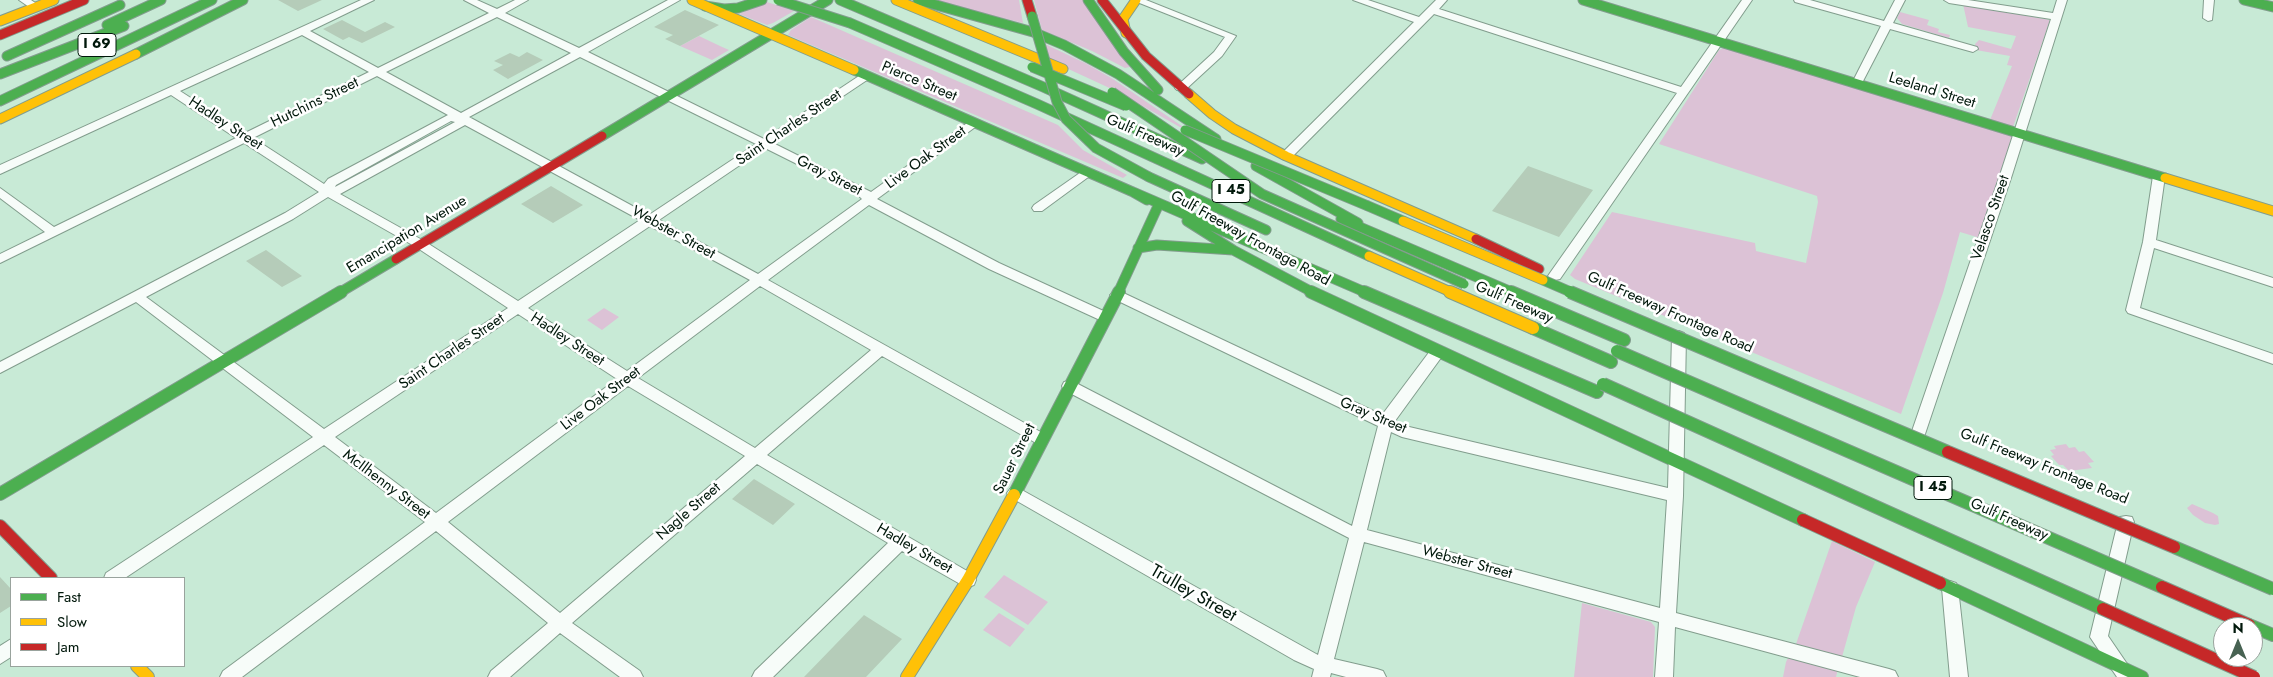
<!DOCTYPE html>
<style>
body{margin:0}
#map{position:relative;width:2273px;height:677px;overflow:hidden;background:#c8ead6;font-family:Jost,sans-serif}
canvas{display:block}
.legend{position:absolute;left:10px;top:577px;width:175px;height:90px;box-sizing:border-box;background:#fff;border:1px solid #99a39d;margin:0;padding:6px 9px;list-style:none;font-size:15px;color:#01180b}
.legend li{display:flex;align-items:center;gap:10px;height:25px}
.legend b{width:25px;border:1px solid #99a39d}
.north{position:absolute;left:2213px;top:617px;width:50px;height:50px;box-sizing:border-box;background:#fff;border:1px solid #99a39d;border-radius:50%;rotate:0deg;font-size:14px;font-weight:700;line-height:20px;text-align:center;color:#01180b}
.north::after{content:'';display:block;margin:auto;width:18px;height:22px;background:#476252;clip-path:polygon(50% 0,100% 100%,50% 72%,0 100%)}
</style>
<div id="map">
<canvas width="2273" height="677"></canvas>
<ul class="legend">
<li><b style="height:6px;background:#4caf50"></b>Fast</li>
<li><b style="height:6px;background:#ffc107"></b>Slow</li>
<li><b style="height:6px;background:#c62828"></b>Jam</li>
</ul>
<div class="north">N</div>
</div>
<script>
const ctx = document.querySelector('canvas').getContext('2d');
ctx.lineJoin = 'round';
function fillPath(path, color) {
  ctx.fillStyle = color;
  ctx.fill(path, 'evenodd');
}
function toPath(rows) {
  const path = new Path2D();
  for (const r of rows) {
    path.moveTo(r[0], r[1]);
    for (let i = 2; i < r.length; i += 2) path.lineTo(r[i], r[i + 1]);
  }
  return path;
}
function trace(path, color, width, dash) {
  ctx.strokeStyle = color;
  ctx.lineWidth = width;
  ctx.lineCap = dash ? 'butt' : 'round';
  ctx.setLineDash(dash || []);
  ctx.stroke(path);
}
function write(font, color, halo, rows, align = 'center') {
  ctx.font = font + ' Jost,sans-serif';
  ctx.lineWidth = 5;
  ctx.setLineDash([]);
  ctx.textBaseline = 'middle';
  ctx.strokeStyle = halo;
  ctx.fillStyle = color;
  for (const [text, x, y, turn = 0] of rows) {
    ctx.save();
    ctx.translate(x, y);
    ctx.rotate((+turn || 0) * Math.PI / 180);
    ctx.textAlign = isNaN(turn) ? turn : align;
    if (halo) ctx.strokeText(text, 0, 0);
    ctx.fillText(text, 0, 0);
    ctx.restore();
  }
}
const green = toPath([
 [931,0,1019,0,1023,23,949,5],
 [1034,0,1083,0,1130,67,1125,68,1092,51,1042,30],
 [767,2,794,11,773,23,767,25,739,14],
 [1963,4,2050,20,2013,127,1990,120,2012,66,2007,65,2010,56,1976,50,1975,44,1979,40,2011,49,2016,36,1968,27],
 [1900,12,1929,20,1927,25,1939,29,1938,32,1950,35,1949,38,1902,24,1897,18],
 [811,17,1058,125,1083,150,1127,175,1123,178,788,35,791,30],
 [699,36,720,46,729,50,712,60,680,46],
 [1045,44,1087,64,1113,79,1201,139,1116,91,1051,61],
 [1724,48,2011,136,2012,140,1980,238,1960,232,1943,293,1901,414,1575,279,1570,275,1612,212,1755,243,1756,251,1806,263,1818,202,1817,196,1659,144,1719,50],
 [604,308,619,317,602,330,587,320],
 [2066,444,2069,448,2075,447,2079,452,2084,451,2094,462,2088,463,2092,468,2069,471,2063,465,2059,465,2051,456,2054,455,2050,450,2056,449,2054,446],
 [2192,504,2213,513,2218,516,2219,524,2215,525,2205,523,2193,515,2187,508],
 [1832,541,1875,562,1856,607,1842,657,1796,644],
 [1004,575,1048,602,1028,625,984,597],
 [1582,603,1651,622,1655,627,1653,677,1574,677],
 [999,613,1025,629,1010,647,983,630],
 [1790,654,1838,669,1836,677,1783,677,1786,662]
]);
const building = toPath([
 [278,0,322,0,298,11],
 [685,10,719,25,680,46,665,39,673,35,654,27],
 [342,20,365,32,385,22,395,27,362,43,349,37,343,40,323,29],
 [527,52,543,60,508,79,493,70,503,65,494,61,510,53,519,57],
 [1528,166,1593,190,1559,237,1492,211],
 [551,186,583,205,553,223,521,204],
 [266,250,292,269,302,276,282,287,246,261],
 [754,479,795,504,773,525,732,499],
 [0,577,11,589,11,606,0,613],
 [864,615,902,639,866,677,804,677]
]);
const street = toPath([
 [19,0,31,0,41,7,36,10,32,9,19,0],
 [361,0,374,0,310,31,378,68,489,13,464,0,477,0,497,9,515,0,528,0,505,13,579,48,668,0,680,0,588,52,764,139,862,74,870,74,871,76,870,78,773,143,871,192,970,121,978,121,980,123,978,125,877,199,999,263,1110,314,1112,317,1110,320,1100,320,989,269,869,205,768,280,1046,435,1048,439,1046,443,1041,445,1036,443,882,356,767,455,974,575,976,580,974,585,968,587,962,585,902,551,773,677,752,677,755,671,888,543,757,464,572,623,640,671,643,677,620,677,560,633,510,677,488,677,491,671,548,623,436,531,242,677,220,677,223,671,425,522,324,445,125,578,104,578,106,573,313,437,136,302,0,373,0,362,285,213,319,192,244,143,0,263,0,254,45,232,0,198,0,188,54,227,236,138,171,95,0,174,0,165,361,0],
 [497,17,571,53,461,113,386,72,497,17],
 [302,35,369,72,245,133,180,91,302,35],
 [580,57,756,144,649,215,469,117,580,57],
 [377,76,448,115,328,179,324,184,253,138,377,76],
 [451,121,455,122,335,187,336,185,451,121],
 [465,125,640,220,518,301,424,241,340,194,465,125],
 [765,148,857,194,862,199,758,274,659,220,765,148],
 [328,197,416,247,508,308,324,429,146,297,293,219,328,197],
 [650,226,750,280,627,371,528,308,650,226],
 [760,286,871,350,755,448,638,378,760,286],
 [518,314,617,379,436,513,335,437,518,314],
 [628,386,745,456,560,613,448,522,628,386],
 [1132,0,1146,0,1236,36,1222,56,1185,90,1177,90,1175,88,1177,86,1214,52,1225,37,1132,0],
 [1353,0,1368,0,1419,17,1436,0,1447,0,1439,9,1681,87,1742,0,1752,0,1560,279,1555,280,1550,279,1548,276,1550,273,1677,93,1434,14,1290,159,1282,159,1280,156,1282,153,1414,22,1353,0],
 [1794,0,1810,0,1884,21,1895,0,1905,0,1893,23,1977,47,1978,49,1973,52,1890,29,1862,83,1857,86,1853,85,1852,83,1881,26,1795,2,1794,0],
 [1944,0,1968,0,2053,13,2057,0,2067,0,2012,175,1925,434,1923,438,1918,440,1913,438,1911,434,2000,175,2051,19,1949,3,1944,0],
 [2204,0,2214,0,2212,20,2208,21,2203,18,2204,0],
 [1087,168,1093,172,1091,175,1042,211,1034,211,1032,208,1034,205,1087,168],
 [2159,172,2165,176,2156,240,2273,278,2273,287,2154,248,2140,308,2273,354,2273,364,2128,313,2126,310,2143,242,2153,176,2159,172],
 [1117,290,1382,415,1433,347,1443,347,1445,351,1443,355,1395,421,1405,426,1668,488,1672,336,1674,333,1679,331,1684,333,1686,336,1683,496,1676,613,1889,669,1895,671,1898,677,1860,677,1675,627,1673,677,1655,677,1659,622,1364,542,1334,659,1377,669,1383,671,1386,677,1346,677,1331,673,1330,677,1312,677,1314,669,1294,660,1010,497,1007,493,1010,489,1015,487,1020,489,1318,655,1349,538,1064,390,1062,386,1064,382,1069,381,1074,382,1352,526,1378,426,1112,298,1110,295,1117,290],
 [1391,432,1402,437,1667,500,1660,608,1367,530,1391,432],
 [2126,516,2132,517,2134,522,2108,636,2136,677,2117,677,2090,637,2118,522,2120,517,2126,516],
 [1950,581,1956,583,1958,588,1968,677,1950,677,1942,588,1944,583,1950,581],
 [11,639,11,657,0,664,0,646,11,639]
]);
const fastFar1 = toPath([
 [840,0,1041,86,1202,159],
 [918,0,1033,32,1064,45,1118,74,1216,139],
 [1088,0,1124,52,1158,90],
 [1583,0,2165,178],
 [2244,0,2273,7],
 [705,6,724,9,738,8,762,0],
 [850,23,1037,104,1369,256],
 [107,25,161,0],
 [136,54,243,0],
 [7,56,120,5],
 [854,70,1133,192,1147,200],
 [0,74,124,26],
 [0,101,212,0],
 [602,136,828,0],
 [1256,166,1358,223],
 [1149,177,1266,230],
 [1133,192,1367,293],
 [1368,206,1403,221],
 [1341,219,1514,293],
 [1187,221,1233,250,1314,293],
 [1138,248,1157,245,1233,250],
 [339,293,396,259],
 [1118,293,1158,206]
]);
const fast = toPath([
 [1311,292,1803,520],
 [1364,292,1597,392],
 [1511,292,1624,340],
 [1533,328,1611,362],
 [0,494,341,292],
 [1014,495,1119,292],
 [1940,583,2142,677],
 [2249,625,2273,635]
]);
const slowFar1 = toPath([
 [692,0,854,70],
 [896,0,1063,69],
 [0,21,54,0],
 [1126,33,1123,19,1136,0],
 [1189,94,1212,114,1234,129,1286,156,1476,239],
 [0,119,136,54],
 [2165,178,2273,211],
 [1369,256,1453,293]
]);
const slow = toPath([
 [1450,292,1533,328],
 [137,666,148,677],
 [907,677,968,580,1014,495]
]);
const jamFar1 = toPath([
 [1027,0,1032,16],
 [1102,0,1146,56,1189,94],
 [0,35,84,0],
 [1476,239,1539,269],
 [396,259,602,136]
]);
const jam = toPath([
 [1803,520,1940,583],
 [0,526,51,578]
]);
const fastBridgeFar1 = toPath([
 [778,0,850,23],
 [1032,16,1057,102,1066,119,1096,148,1149,177],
 [1032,67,1126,106],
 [1112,92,1262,194,1464,284],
 [1185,130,1368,206],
 [1543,280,1573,293]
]);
const fastBridge = toPath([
 [1570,292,1948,452],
 [1617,351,2162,587],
 [1603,384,2103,609],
 [2174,547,2273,589]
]);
const slowBridge = toPath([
 [1403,221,1543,280]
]);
const jamBridge = toPath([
 [1948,452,2174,547],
 [2162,587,2249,625],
 [2103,609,2254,677]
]);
const shields = [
 [97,45,38],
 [1231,191,38],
 [1933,488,38]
];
const shieldNames = [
 ["I 69",97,45],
 ["I 45",1231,191],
 ["I 45",1933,488]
];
const streetNames = [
 ["Pierce Street",919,82,23],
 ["Leeland Street",1932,91,17],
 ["Hutchins Street",315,103,-26],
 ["Hadley Street",225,124,33],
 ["Saint Charles Street",789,128,-34],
 ["Gulf Freeway",1145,136,24],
 ["Live Oak Street",926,158,-36],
 ["Gray Street",829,176,27],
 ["Velasco Street",1991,218,-71],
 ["Webster Street",673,233,29],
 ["Emancipation Avenue",407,235,-31],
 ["Gulf Freeway Frontage Road",1250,239,29],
 ["Gulf Freeway",1514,303,24],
 ["Gulf Freeway Frontage Road",1670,313,24],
 ["Hadley Street",567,340,33],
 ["Saint Charles Street",452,352,-34],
 ["Live Oak Street",601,399,-37],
 ["Gray Street",1373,416,23],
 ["Sauer Street",1015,459,-64],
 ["Gulf Freeway Frontage Road",2044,467,22],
 ["McIlhenny Street",386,485,37],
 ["Nagle Street",689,512,-41],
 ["Gulf Freeway",2009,520,24],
 ["Hadley Street",914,549,30],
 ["Webster Street",1467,563,15]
];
const nearStreetnames = [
 ["Trulley Street",1193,594,30]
];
fillPath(green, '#dcc2d6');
fillPath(building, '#b5ccb9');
trace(street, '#829d8d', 2);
trace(fastFar1, '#829d8d', 11);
trace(fast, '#829d8d', 14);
trace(slowFar1, '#829d8d', 11);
trace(slow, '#829d8d', 14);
trace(jamFar1, '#829d8d', 11);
trace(jam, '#829d8d', 14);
fillPath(street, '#f7fcf9');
trace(fastFar1, '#4caf50', 9);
trace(fast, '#4caf50', 12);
trace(slowFar1, '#ffc107', 9);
trace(slow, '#ffc107', 12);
trace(jamFar1, '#c62828', 9);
trace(jam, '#c62828', 12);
trace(fastBridgeFar1, '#829d8d', 11, []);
trace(fastBridge, '#829d8d', 14, []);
trace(slowBridge, '#829d8d', 11, []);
trace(jamBridge, '#829d8d', 14, []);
trace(fastBridgeFar1, '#4caf50', 9);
trace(fastBridge, '#4caf50', 12);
trace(slowBridge, '#ffc107', 9);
trace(jamBridge, '#c62828', 12);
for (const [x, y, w] of shields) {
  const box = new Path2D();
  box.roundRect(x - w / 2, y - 11.5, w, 23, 4);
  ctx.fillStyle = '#fff';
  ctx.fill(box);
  trace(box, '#01180b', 1);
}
write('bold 14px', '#01180b', null, shieldNames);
write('15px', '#01180b', '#fff', streetNames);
write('18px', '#01180b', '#fff', nearStreetnames);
</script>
